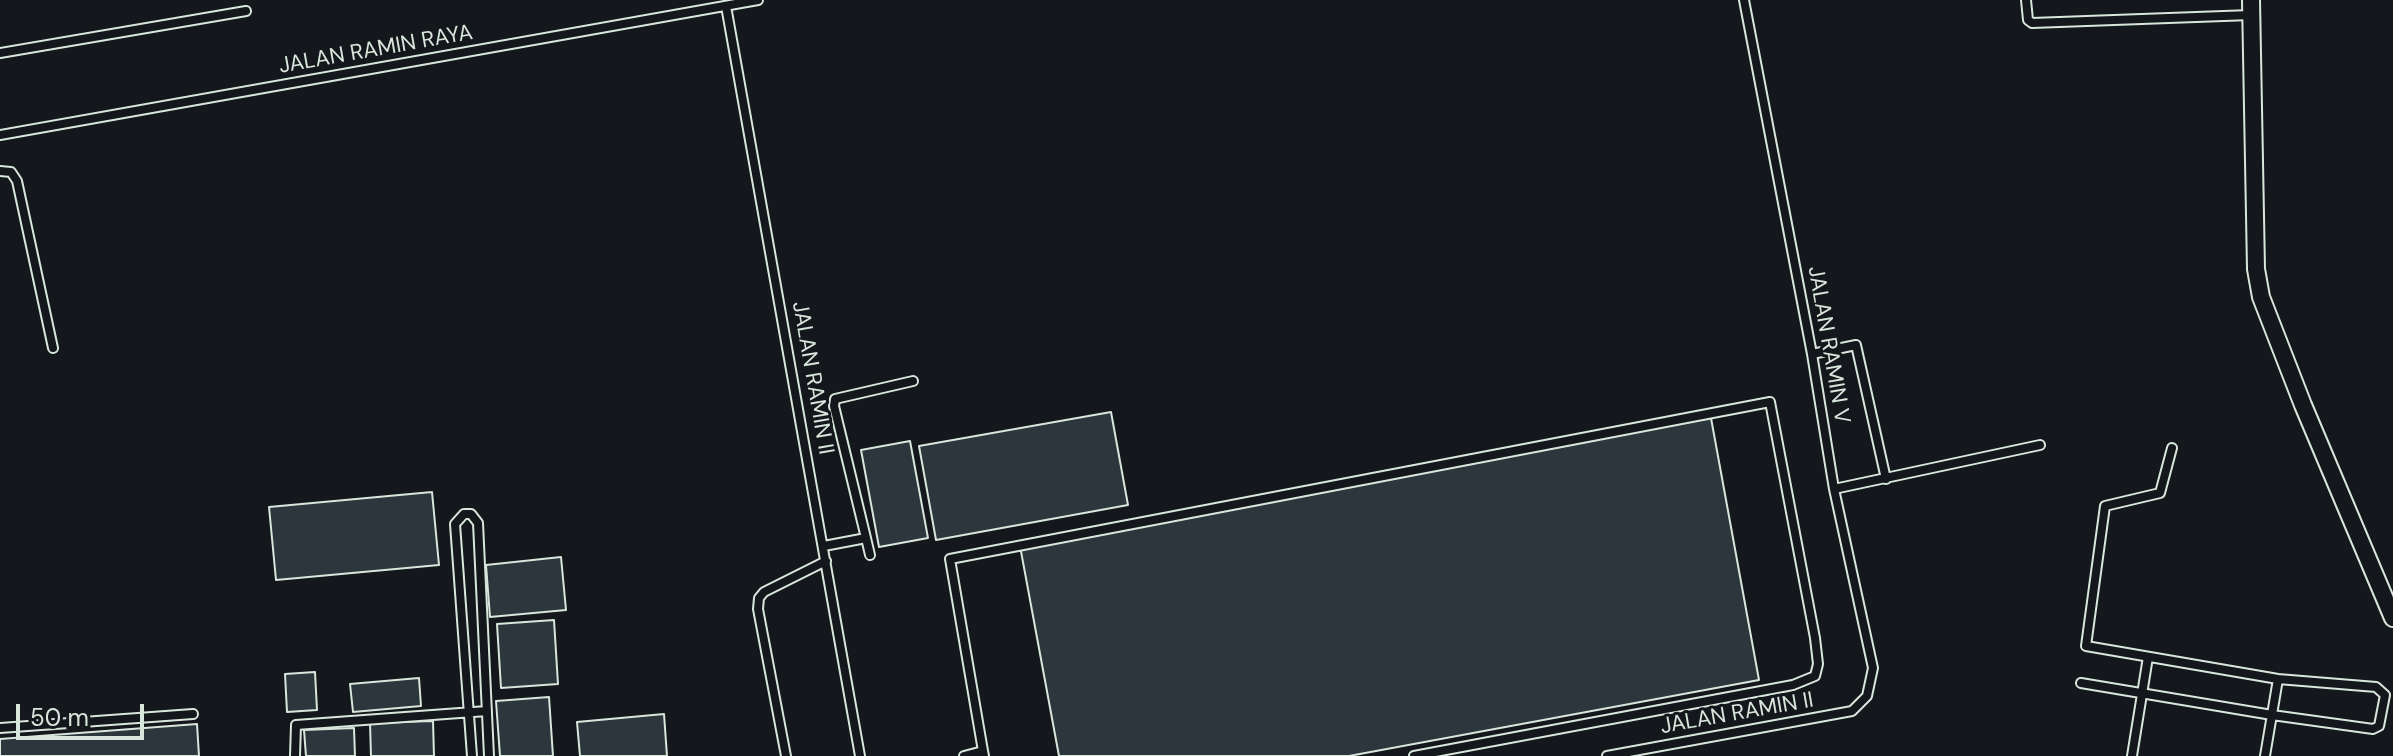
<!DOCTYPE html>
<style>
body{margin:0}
#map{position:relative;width:2393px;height:756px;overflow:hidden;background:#14181c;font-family:"DM Sans",sans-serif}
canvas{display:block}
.scale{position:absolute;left:16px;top:704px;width:128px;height:36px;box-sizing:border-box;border:4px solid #d8e6dc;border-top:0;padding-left:10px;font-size:24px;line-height:28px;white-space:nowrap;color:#d8e6dc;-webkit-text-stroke:6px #14181c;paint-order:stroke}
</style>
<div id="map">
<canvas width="2393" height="756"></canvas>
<div class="scale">50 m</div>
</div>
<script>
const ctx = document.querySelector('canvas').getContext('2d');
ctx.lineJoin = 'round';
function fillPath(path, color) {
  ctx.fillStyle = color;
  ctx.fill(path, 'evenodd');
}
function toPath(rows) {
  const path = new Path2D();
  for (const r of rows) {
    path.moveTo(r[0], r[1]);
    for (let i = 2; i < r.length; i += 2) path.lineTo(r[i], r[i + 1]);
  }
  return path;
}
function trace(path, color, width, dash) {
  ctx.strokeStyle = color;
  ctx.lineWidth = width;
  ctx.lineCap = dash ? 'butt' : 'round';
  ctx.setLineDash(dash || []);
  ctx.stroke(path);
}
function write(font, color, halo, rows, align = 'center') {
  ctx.font = font + ' "DM Sans",sans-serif';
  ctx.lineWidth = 6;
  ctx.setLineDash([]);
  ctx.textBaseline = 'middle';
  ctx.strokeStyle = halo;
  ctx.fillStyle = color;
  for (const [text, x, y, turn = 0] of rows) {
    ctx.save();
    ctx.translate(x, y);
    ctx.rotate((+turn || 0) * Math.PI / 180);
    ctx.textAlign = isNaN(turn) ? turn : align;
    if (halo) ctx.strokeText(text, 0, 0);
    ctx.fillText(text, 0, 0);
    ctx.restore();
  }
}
const building = toPath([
 [1111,412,1128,505,936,540,919,446,1111,412],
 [1711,418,1759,680,1349,756,1059,756,1020,546,1711,418],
 [910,441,928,538,879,547,861,450,910,441],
 [432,492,439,565,276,580,269,507,432,492],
 [561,557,566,610,490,617,486,565,561,557],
 [554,620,558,684,501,688,497,624,554,620],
 [315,672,317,710,287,712,285,674,315,672],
 [419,678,421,706,353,712,350,684,419,678],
 [549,697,553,756,500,756,496,701,549,697],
 [664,714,667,756,580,756,577,722,664,714],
 [433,721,434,756,371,756,370,723,433,721],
 [197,724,199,756,0,756,0,739,197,724],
 [354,728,355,756,306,756,304,730,354,728]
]);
const service = toPath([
 [2026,0,2028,20,2032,23,2251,15],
 [726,6,860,756],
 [0,53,246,11],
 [0,135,758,0],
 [0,171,11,172,17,181,53,348],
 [1812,354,1856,345,1886,479],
 [1834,489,2040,445],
 [866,538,870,555],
 [824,546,866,538,834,406,835,399,913,381],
 [2081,683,2272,715,2373,729,2379,726,2385,695,2376,687,2278,679,2086,646,2105,506,2160,493,2172,448],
 [0,728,193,714],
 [983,751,950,559,1770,402,1815,638,1818,664,1815,676,1793,685,1414,756],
 [295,756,296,725,487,711],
 [472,756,455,524,464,514,471,514,478,523,489,756],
 [786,756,758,609,759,598,764,592,826,561],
 [964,756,983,751,984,756],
 [1607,756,1852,711,1867,696,1873,668,1834,489,1812,354,1744,0],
 [2132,756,2148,657],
 [2265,756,2278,679]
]);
const minor = toPath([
 [2251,0,2256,269,2261,297,2303,405,2393,618]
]);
const streetNames = [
 ["JALAN RAMIN RAYA",376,50,-10],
 ["JALAN RAMIN V",1828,345,80],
 ["JALAN RAMIN II",812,378,80],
 ["JALAN RAMIN II",1737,714,-10]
];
fillPath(building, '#2c363c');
trace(building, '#d8e6dc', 2);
trace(service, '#d8e6dc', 12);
trace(minor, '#d8e6dc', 20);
trace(service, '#14181c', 8);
trace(minor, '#14181c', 16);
write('22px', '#d8e6dc', '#14181c', streetNames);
</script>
